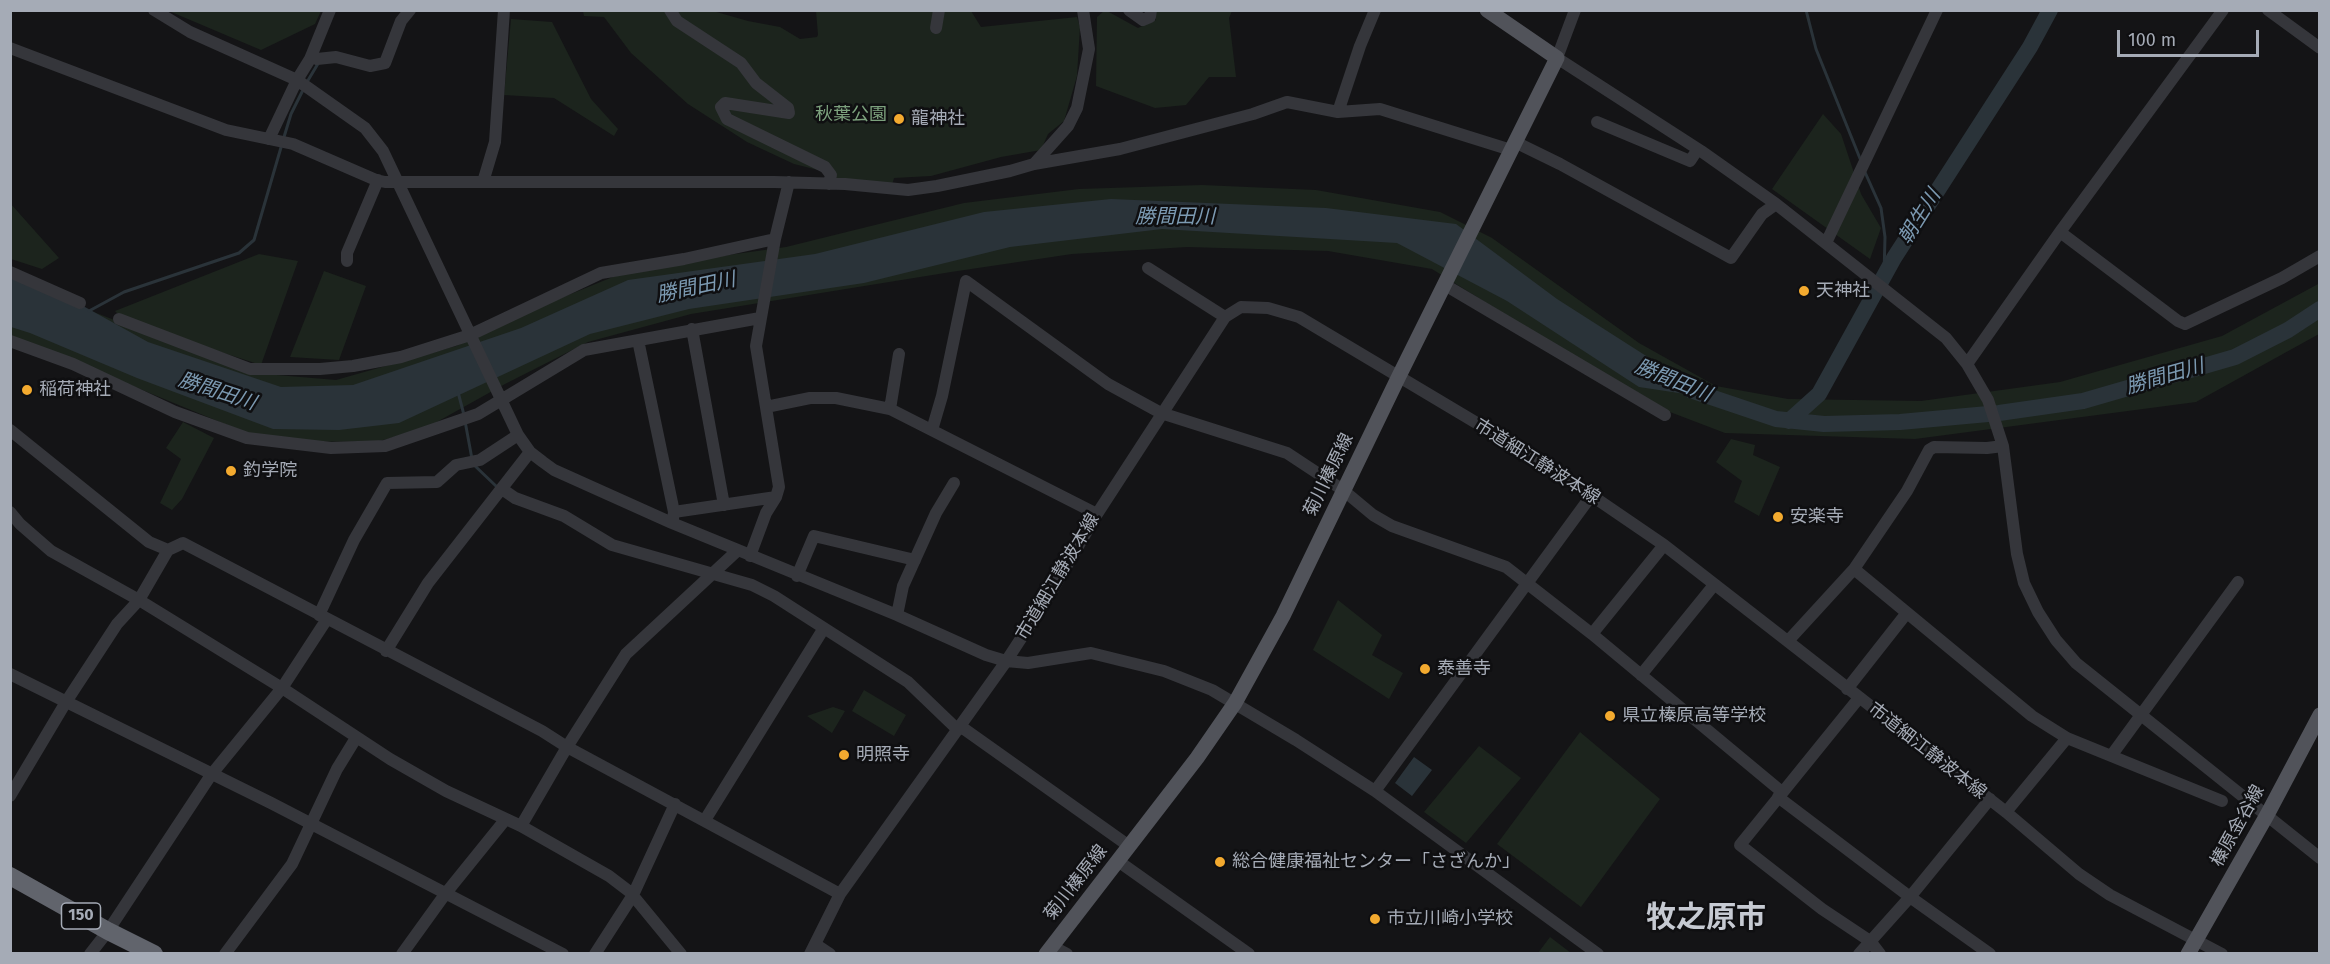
<!DOCTYPE html>
<meta charset="utf-8">
<style>
body{margin:0}
#map{position:relative;width:2330px;height:964px;overflow:hidden;background:#141416;font-family:"Fira Sans",sans-serif}
canvas{display:block}
.frame{position:absolute;inset:0;border:12px solid #a5abb6;pointer-events:none}
.scale{position:absolute;left:2117px;top:30px;width:142px;height:27px;box-sizing:border-box;border:3px solid #a5abb6;border-top:0;padding-left:8px;font-size:18px;line-height:21px;white-space:nowrap;color:#a5abb6;-webkit-text-stroke:4px #0f0f11;paint-order:stroke}
</style>
<div id="map">
<canvas width="2330" height="964"></canvas>
<div class="frame"></div>
<div class="scale">100 m</div>
</div>
<script>
const ctx = document.querySelector('canvas').getContext('2d');
ctx.lineJoin = 'round';
function fillPath(path, color) {
  ctx.fillStyle = color;
  ctx.fill(path, 'evenodd');
}
function toPath(rows) {
  const path = new Path2D();
  for (const r of rows) {
    path.moveTo(r[0], r[1]);
    for (let i = 2; i < r.length; i += 2) path.lineTo(r[i], r[i + 1]);
  }
  return path;
}
function trace(path, color, width, dash) {
  ctx.strokeStyle = color;
  ctx.lineWidth = width;
  ctx.lineCap = dash ? 'butt' : 'round';
  ctx.setLineDash(dash || []);
  ctx.stroke(path);
}
function write(font, color, halo, rows, align = 'center') {
  ctx.font = font + ' "Fira Sans","Noto Sans JP",sans-serif';
  ctx.lineWidth = 5;
  ctx.setLineDash([]);
  ctx.textBaseline = 'middle';
  ctx.strokeStyle = halo;
  ctx.fillStyle = color;
  for (const [text, x, y, turn = 0] of rows) {
    ctx.save();
    ctx.translate(x, y);
    ctx.rotate((+turn || 0) * Math.PI / 180);
    ctx.textAlign = isNaN(turn) ? turn : align;
    if (halo) ctx.strokeText(text, 0, 0);
    ctx.fillText(text, 0, 0);
    ctx.restore();
  }
}
const green = toPath([
 [169,11,321,11,315,24,261,50],
 [583,11,713,11,748,21,780,27,800,39,817,37,818,35,816,11,971,11,981,27,1077,17,1080,27,1077,76,1064,121,1048,134,1041,150,1001,157,931,176,894,178,891,189,845,184,830,173,794,164,747,142,688,104,631,53,604,17,584,16],
 [1104,11,1107,11,1138,28,1156,20,1154,11,1232,11,1229,18,1236,77,1209,77,1186,105,1155,108,1096,86,1097,17],
 [511,19,552,22,591,99,618,129,614,136,554,98,504,95],
 [1823,114,1841,134,1861,194,1881,228,1870,259,1772,189],
 [1202,185,1316,190,1440,212,1492,238,1639,343,1716,386,1788,399,1921,401,2060,382,2222,336,2320,283,2319,334,2196,402,1915,439,1725,433,1649,404,1432,269,1328,251,1187,247,1072,254,951,272,691,314,588,342,505,384,426,428,376,442,266,441,38,347,11,342,11,282,58,298,209,357,277,375,336,380,456,346,556,300,635,268,786,247,964,203,1079,189],
 [10,203,59,258,42,269,11,259],
 [259,254,298,261,261,365,125,321,115,311],
 [324,271,366,286,339,360,290,357],
 [183,422,214,438,182,499,172,510,160,503,181,459,166,448],
 [1731,439,1755,445,1753,455,1780,467,1759,516,1734,502,1742,481,1716,462],
 [1338,600,1382,635,1372,655,1403,673,1389,699,1313,650],
 [864,690,906,715,894,736,852,711],
 [833,707,845,711,832,733,807,716],
 [1580,732,1660,799,1581,907,1497,844],
 [1479,746,1521,778,1466,843,1424,812],
 [1550,937,1571,953,1538,953]
]);
const water = toPath([
 [1111,199,1326,208,1456,224,1557,299,1712,398,1639,387,1507,301,1397,243,1162,229,1010,247,864,283,689,309,590,334,399,423,339,430,273,429,137,378,30,333,11,327,10,273,67,297,148,342,281,387,353,385,521,328,628,280,815,254,984,212],
 [1414,757,1432,770,1412,796,1395,783]
]);
const stream = toPath([
 [1806,10,1816,49,1861,161],
 [307,82,319,62],
 [284,137,291,114,304,88],
 [1864,170,1881,208,1885,237,1884,274],
 [89,311,124,292,239,253,254,240,282,144],
 [458,392,464,415],
 [465,421,472,459],
 [474,465,496,486]
]);
const river = toPath([
 [1690,390,1776,419,1824,424,1900,422,1999,413,2083,401,2235,357,2288,330,2320,309],
 [1789,421,1819,394,1894,258,2030,47,2050,10]
]);
const minor = toPath([
 [154,10,190,32,297,80,365,128,383,151,518,435,530,452,543,462,554,470,672,523,897,615,986,655,1006,661,1028,663,1091,653,1164,671,1212,690,1296,740,1375,791,1598,954],
 [670,10,677,21,741,63,756,83,788,108,789,113,725,103,721,107,727,119,825,167,831,175,829,184],
 [1129,10,1143,20,1150,17,1151,10],
 [1575,10,1557,58,1701,151,1776,204,1946,338,1967,364,1988,400,2003,446,2017,554,2024,583,2038,612,2056,640,2076,663,2320,858],
 [2268,10,2320,48],
 [936,28,939,10],
 [10,48,226,130,293,144,376,180,385,182,774,182,845,184,908,190,937,186,1010,171,1034,164,1120,149,1253,114,1287,102,1338,112,1380,109,1511,150],
 [312,56,317,59,336,57,370,66,385,63,401,21,410,10],
 [1338,112,1360,46,1375,10],
 [1597,122,1690,161,1698,149],
 [269,139,297,80,310,59,330,10],
 [1515,142,1560,164,1731,258,1762,214,1776,204],
 [1034,164,1068,126,1077,108,1089,49,1083,10],
 [483,182,495,142,504,10],
 [2060,232,2178,321,2185,324,2282,278,2320,256],
 [1826,243,1937,10],
 [347,261,347,253,378,180],
 [1148,268,1225,317],
 [10,272,80,303],
 [1445,285,1665,415],
 [119,319,250,369,320,369,353,366,401,357,470,335,601,273,684,259,775,239],
 [692,329,724,505],
 [638,340,674,512],
 [10,341,73,364,175,412,247,438,331,448,385,446,478,414,584,350,760,318],
 [1967,364,2060,232,2223,10],
 [766,407,810,398,836,398,890,409,1097,514],
 [890,409,899,354],
 [10,430,149,542,168,550],
 [932,430,942,396,966,281,1108,384,1161,413,1287,453,1343,490,1373,515,1392,526,1506,567,1592,634,1782,792],
 [502,489,515,498,564,516,612,545,752,585,774,596,908,682,958,730],
 [10,512,20,524,51,551,139,600,282,688,390,759,446,791,521,826,609,876,630,892,681,954],
 [673,519,674,512,776,497],
 [750,556,766,513,776,497,779,487,756,346,775,239,789,182],
 [1854,569,2032,716,2067,738,2222,801],
 [797,576,814,536,915,560],
 [319,615,354,540,387,483,437,482,456,465,480,460,518,435],
 [897,615,903,586,936,513,954,483],
 [1592,634,1664,545],
 [1788,641,1854,569,1907,491,1929,450,1934,447,1987,448,2003,446],
 [386,651,428,583,530,452],
 [10,674,271,803,563,954],
 [1641,675,1714,585],
 [1847,689,1906,614],
 [1859,698,1740,845,1822,909,1870,941,1880,954],
 [960,726,1129,846],
 [2111,756,2238,582],
 [1375,791,1591,496],
 [10,796,66,702,117,624,139,600,168,550,183,543,542,731,567,747,840,894],
 [1778,797,1910,897,1990,954],
 [2006,812,2067,738],
 [705,820,824,628],
 [521,826,567,747,626,654,738,550],
 [1118,861,1249,954],
 [815,944,830,954],
 [1052,946,1067,954],
 [90,954,108,931,211,775,282,688,327,619],
 [225,954,292,864,337,769,356,738],
 [402,954,446,893,505,820],
 [595,954,633,895,675,804],
 [810,954,840,894,1005,663,1050,594,1097,514,1225,317,1241,307,1268,308,1299,317,1485,428,1585,491,1664,545,1799,650,2006,812,2079,874,2110,895,2222,954],
 [1859,954,1910,897,1990,799]
]);
const major = toPath([
 [1046,954,1197,758,1235,703,1283,616,1399,376,1557,58,1487,10],
 [2188,954,2267,815,2320,715]
]);
const highway = toPath([
 [10,876,108,931,154,954]
]);
const markers = [
 [899,119,6,"#f3aa2f"],
 [1804,291,6,"#f3aa2f"],
 [27,390,6,"#f3aa2f"],
 [231,471,6,"#f3aa2f"],
 [1778,517,6,"#f3aa2f"],
 [1425,669,6,"#f3aa2f"],
 [1610,716,6,"#f3aa2f"],
 [844,755,6,"#f3aa2f"],
 [1220,862,6,"#f3aa2f"],
 [1375,919,6,"#f3aa2f"]
];
const shields = [
 [81,916,39]
];
const shieldNames = [
 ["150",81,916]
];
const parkNames = [
 ["秋葉公園",851,115]
];
const poiNames = [
 ["龍神社",911,119],
 ["天神社",1816,291],
 ["稲荷神社",39,390],
 ["釣学院",243,471],
 ["安楽寺",1790,517],
 ["泰善寺",1437,669],
 ["県立榛原高等学校",1622,716],
 ["明照寺",856,755],
 ["総合健康福祉センター「さざんか」",1232,862],
 ["市立川崎小学校",1387,919]
];
const streetNames = [
 ["市道細江静波本線",1537,462,32],
 ["菊川榛原線",1329,475,-64],
 ["市道細江静波本線",1058,577,-59],
 ["市道細江静波本線",1927,751,38],
 ["榛原金谷線",2238,826,-61],
 ["菊川榛原線",1076,883,-52]
];
const waterNames = [
 ["勝間田川",1175,217],
 ["朝生川",1920,217,-58],
 ["勝間田川",696,288,-12],
 ["勝間田川",2165,377,-16],
 ["勝間田川",1673,381,22],
 ["勝間田川",217,392,18]
];
const townNames = [
 ["牧之原市",1706,919]
];
fillPath(green, '#1c241d');
fillPath(water, '#2a3339');
trace(stream, '#2a3339', 3);
trace(river, '#2a3339', 16);
trace(minor, '#35363b', 12);
trace(major, '#51535a', 15);
trace(highway, '#61646c', 18);
for (const [x, y, r, color] of markers) {
  const dot = new Path2D();
  dot.arc(x, y, r, 0, 2 * Math.PI);
  ctx.fillStyle = color;
  ctx.fill(dot);
  trace(dot, '#0f0f11', 2);
}
for (const [x, y, w] of shields) {
  const box = new Path2D();
  box.roundRect(x - w / 2, y - 13, w, 26, 4.5);
  ctx.fillStyle = '#0f0f11';
  ctx.fill(box);
  trace(box, '#a5abb6', 1.5);
}
write('bold 16px', '#a5abb6', null, shieldNames);
write('18px', '#7ca17d', '#0f0f11', parkNames);
write('18px', '#a5abb6', '#0f0f11', poiNames, 'left');
write('18px', '#a5abb6', '#0f0f11', streetNames);
write('italic 20px', '#7c9ab2', '#0f0f11', waterNames);
write('bold 30px', '#c6cad2', '#0f0f11', townNames);
</script>
